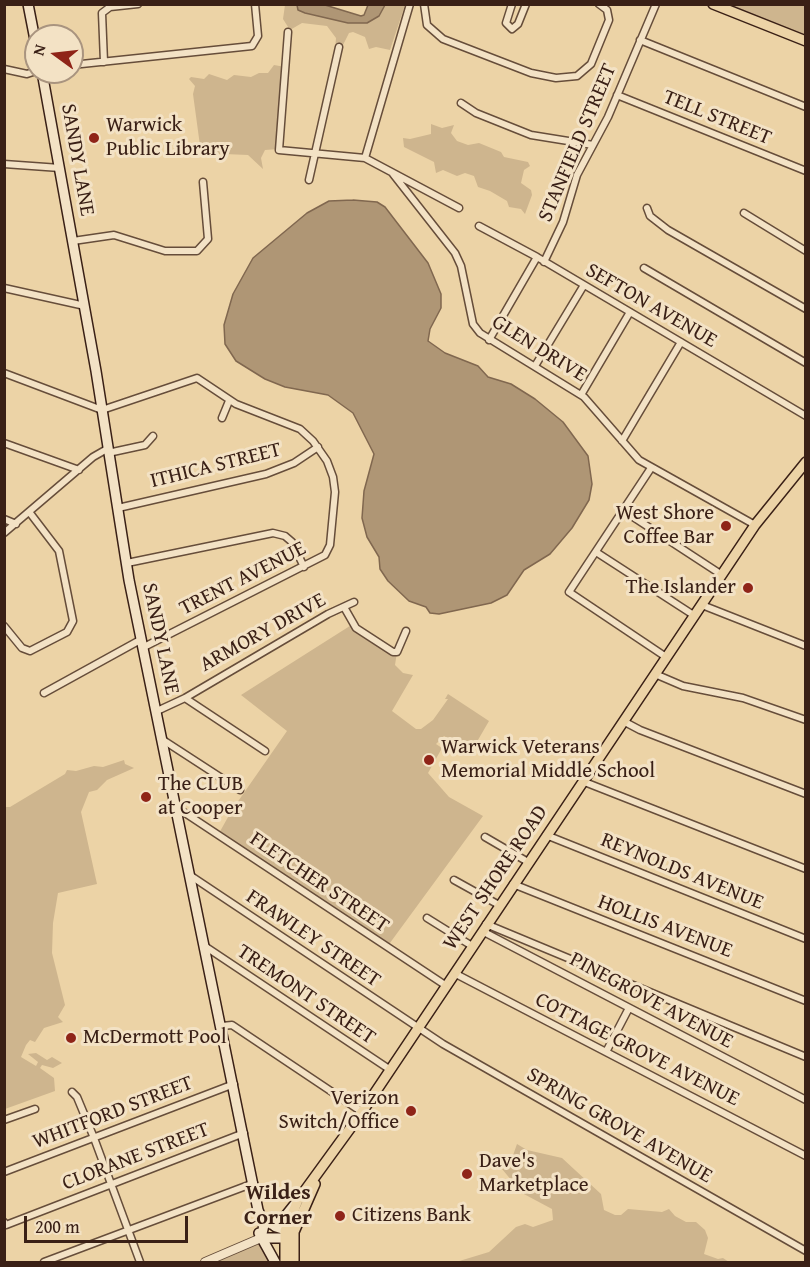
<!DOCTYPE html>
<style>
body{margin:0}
#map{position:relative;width:810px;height:1267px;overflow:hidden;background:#ecd3a6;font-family:"Gentium Book Plus",serif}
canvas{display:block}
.frame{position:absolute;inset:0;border:6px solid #3a2016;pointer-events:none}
.north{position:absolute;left:24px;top:24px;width:60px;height:60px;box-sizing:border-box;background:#f3e2c5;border:2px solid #a9947f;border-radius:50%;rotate:285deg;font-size:16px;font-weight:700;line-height:24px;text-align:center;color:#3a2016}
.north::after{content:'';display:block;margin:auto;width:21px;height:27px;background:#8f2418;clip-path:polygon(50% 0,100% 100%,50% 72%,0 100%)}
.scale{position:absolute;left:24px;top:1216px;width:164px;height:27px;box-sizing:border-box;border:3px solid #3a2016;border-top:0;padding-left:8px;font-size:18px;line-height:21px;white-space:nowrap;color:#3a2016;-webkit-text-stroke:4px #f3e2c5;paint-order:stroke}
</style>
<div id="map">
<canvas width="810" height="1267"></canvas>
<div class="frame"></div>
<div class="north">N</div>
<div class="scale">200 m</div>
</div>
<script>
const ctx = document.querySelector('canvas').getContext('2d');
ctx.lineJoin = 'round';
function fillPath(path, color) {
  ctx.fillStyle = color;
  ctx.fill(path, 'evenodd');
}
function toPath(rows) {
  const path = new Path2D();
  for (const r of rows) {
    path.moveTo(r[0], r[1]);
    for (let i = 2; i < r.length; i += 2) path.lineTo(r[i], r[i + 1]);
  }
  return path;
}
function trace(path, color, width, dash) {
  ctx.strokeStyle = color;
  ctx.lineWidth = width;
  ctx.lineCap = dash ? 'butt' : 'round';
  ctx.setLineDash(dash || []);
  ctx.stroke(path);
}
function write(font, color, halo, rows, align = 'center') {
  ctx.font = font + ' "Gentium Book Plus",serif';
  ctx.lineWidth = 6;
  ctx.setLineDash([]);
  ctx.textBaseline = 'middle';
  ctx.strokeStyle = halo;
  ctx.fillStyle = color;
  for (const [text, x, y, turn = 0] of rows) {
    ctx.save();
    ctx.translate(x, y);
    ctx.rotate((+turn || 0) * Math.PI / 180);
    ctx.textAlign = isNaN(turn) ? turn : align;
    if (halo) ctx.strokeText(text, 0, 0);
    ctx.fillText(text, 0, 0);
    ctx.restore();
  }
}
const green = toPath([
 [285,5,297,5,298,10,305,13,348,23,379,16,385,5,405,5,390,50,376,47,369,49,365,37,353,32,349,33,343,45,335,51,336,38,327,26,302,23,290,30,283,19],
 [714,5,805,5,805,41],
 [274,65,285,67,278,149,265,150,261,158,263,169,248,155,201,153,193,94,195,86,189,79,191,77,204,79,209,74,227,80,234,75,251,77,259,73,268,73],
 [431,124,442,128,454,125,451,133,457,141,468,145,479,143,501,152,504,157,528,162,530,166,524,170,521,183,531,190,532,195,525,214,521,209,509,207,507,201,490,191,478,187,474,176,465,173,457,176,443,170,436,173,434,162,404,147,403,138,410,139,431,134],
 [353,624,397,652,395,665,403,673,413,675,392,711,416,729,421,729,433,720,448,699,445,699,448,694,489,721,471,752,444,736,436,744,442,748,428,773,449,797,483,816,387,947,218,835,232,810,287,731,241,695],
 [124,760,125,764,134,768,107,780,97,790,89,792,81,812,97,884,58,893,53,923,52,953,65,1005,58,1017,63,1022,44,1028,35,1042,30,1040,26,1045,21,1057,36,1066,38,1062,28,1054,36,1053,47,1060,52,1057,62,1063,53,1068,42,1065,40,1068,54,1078,55,1091,5,1109,5,807,10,807,65,774,67,770,76,771,94,766,103,767],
 [517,1144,527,1150,562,1158,601,1194,604,1210,615,1215,621,1215,628,1209,662,1212,669,1209,675,1216,686,1222,696,1222,705,1230,708,1238,704,1254,718,1259,723,1258,729,1262,456,1262,489,1252,516,1227,525,1224,533,1227,553,1220,552,1209,522,1193,502,1169,511,1161],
 [262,1236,275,1262,205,1262]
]);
const water = toPath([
 [297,5,325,5,361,16,364,15,368,5,385,5,379,16,367,23,348,23,305,13,298,10,297,5],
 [353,200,377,202,385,207,428,263,441,294,441,308,430,329,428,341,445,353,478,366,488,377,511,384,535,399,563,422,588,456,592,484,589,500,572,528,550,554,524,570,507,595,491,603,439,614,430,613,426,607,409,601,388,581,380,569,379,557,367,537,362,518,364,491,374,454,353,413,328,395,285,387,265,379,236,361,225,344,224,325,233,294,253,258,307,213,329,201,353,200]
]);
const minor = toPath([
 [424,4,427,25,443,39,531,73,556,78,577,76,591,64,609,20,607,10,599,4],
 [512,4,506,23,512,29,518,24,526,4],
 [288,32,279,150,365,158,459,208],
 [640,40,806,107],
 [104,62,102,13,110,7,138,4],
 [72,65,252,46,258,36,255,4],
 [4,69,27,74,36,71],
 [617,95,806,171],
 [461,103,476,113,531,135,593,145],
 [365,158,410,4],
 [4,164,60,168],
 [393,174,455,253,461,266,473,324,480,333,584,397,639,460,755,525],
 [309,180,339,47],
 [647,208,650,216,668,230,806,309],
 [744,213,806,251],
 [479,226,537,257,806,416],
 [73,241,114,235,165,251,197,251,208,239,203,182],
 [544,262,563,222,577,175,608,117,656,4],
 [644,268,806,363],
 [4,288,85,306],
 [489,340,537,257],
 [535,366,584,285],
 [4,373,102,410,197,378,236,404,300,429,313,441,327,461,333,477,335,492,330,545,325,555,144,647],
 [581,395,630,312],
 [222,418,229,401],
 [622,441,681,342],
 [4,443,79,470],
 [108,453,145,445,153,436],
 [651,468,569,592,666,657],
 [118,508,266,474,294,463,318,447],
 [624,511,722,575],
 [4,519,16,524],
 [4,533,93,457,107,449],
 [596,552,695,616],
 [127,563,273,533,285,536,292,542,304,567],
 [702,605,806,646],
 [344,607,356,628,393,652,397,652,406,631],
 [4,626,22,648,30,651,67,632,73,621,59,551,30,513],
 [655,674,683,686,743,698,806,720],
 [44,693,142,639],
 [185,698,265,751],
 [157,711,185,698,328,614,354,602],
 [623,721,640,730,806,794],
 [163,740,240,790],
 [582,781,806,869],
 [176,807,445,985],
 [546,835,806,939],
 [485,837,528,862],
 [191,876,443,1044,806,1251],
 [454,880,499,905],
 [513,884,806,1001],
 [427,918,472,946],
 [486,924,806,1057],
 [482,931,806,1100],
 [206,947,389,1069],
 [454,973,806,1156],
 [222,1026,232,1025,362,1112],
 [606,1052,629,1008],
 [72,1092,77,1097,94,1138,140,1262],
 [4,1120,35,1109],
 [4,1172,234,1084],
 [4,1222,6,1225,244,1133],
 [44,1262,254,1183]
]);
const tertiary = toPath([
 [205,1262,261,1238]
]);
const secondary = toPath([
 [28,4,36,45],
 [42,72,96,371,129,580,258,1210,264,1225,261,1238],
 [262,1217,276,1227,292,1232],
 [271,1224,283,1219,295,1204],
 [259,1233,275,1262],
 [261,1238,291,1238]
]);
const primary = toPath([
 [713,4,806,41],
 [285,1262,285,1231,298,1200,362,1112,755,525,806,462],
 [294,1262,294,1232,315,1184]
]);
const markers = [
 [94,138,6,"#8f2418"],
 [726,526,6,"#8f2418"],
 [748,588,6,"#8f2418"],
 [429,760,6,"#8f2418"],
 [146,797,6,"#8f2418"],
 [71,1038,6,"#8f2418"],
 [411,1111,6,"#8f2418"],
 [467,1174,6,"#8f2418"],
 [340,1216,6,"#8f2418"]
];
const streetNames = [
 ["TELL STREET",717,118,22],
 ["STANFIELD STREET",578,143,-67],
 ["SANDY LANE",77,160,80],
 ["SEFTON AVENUE",651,306,30],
 ["GLEN DRIVE",539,349,32],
 ["ITHICA STREET",216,466,-14],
 ["TRENT AVENUE",243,579,-27],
 ["ARMORY DRIVE",263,633,-29],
 ["SANDY LANE",160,639,78],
 ["REYNOLDS AVENUE",682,872,22],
 ["WEST SHORE ROAD",496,878,-56],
 ["FLETCHER STREET",319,883,34],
 ["HOLLIS AVENUE",665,927,21],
 ["FRAWLEY STREET",313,939,34],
 ["TREMONT STREET",306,995,34],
 ["PINEGROVE AVENUE",651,1001,28],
 ["COTTAGE GROVE AVENUE",637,1050,27],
 ["WHITFORD STREET",113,1113,-21],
 ["SPRING GROVE AVENUE",619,1126,30],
 ["CLORANE STREET",136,1157,-21]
];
const poiNames = [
 ["Warwick",106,126],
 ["Public Library",106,150],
 ["West Shore",714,514,"right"],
 ["Coffee Bar",714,538,"right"],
 ["The Islander",736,588,"right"],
 ["Warwick Veterans",441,748],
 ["Memorial Middle School",441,772],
 ["The CLUB",158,785],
 ["at Cooper",158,809],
 ["McDermott Pool",83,1038],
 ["Verizon",399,1099,"right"],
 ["Switch/Office",399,1123,"right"],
 ["Dave's",479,1162],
 ["Marketplace",479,1186],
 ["Citizens Bank",352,1216]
];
const neighbourhoodNames = [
 ["Wildes",278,1193],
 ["Corner",278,1218]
];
fillPath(green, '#ceb58e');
fillPath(water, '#af9675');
trace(water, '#80674f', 1.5);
trace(minor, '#664d3a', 9);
trace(tertiary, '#664d3a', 10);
trace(secondary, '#3a2016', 12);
trace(primary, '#3a2016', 12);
trace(minor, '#f3e2c5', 6);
trace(tertiary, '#f3e2c5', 8);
trace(secondary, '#f3e2c5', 9);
trace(primary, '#ecd3a6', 9);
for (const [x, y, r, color] of markers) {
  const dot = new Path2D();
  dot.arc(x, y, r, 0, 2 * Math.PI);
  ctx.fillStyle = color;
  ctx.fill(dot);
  trace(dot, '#f3e2c5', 2);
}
write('21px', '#3a2016', '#f3e2c5', streetNames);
write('21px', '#3a2016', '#f3e2c5', poiNames, 'left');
write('bold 22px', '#3a2016', '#f3e2c5', neighbourhoodNames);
</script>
